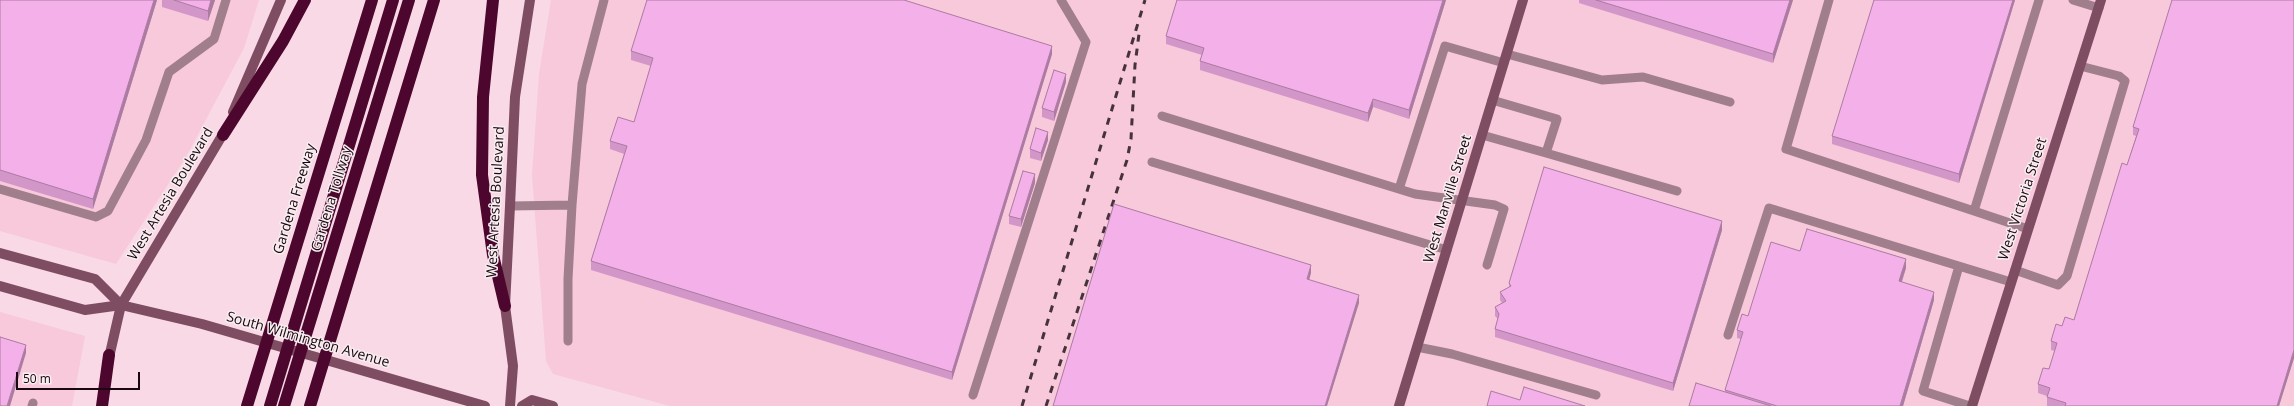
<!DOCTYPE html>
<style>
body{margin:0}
#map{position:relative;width:2294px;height:406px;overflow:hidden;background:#f9d9e5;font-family:"Open Sans",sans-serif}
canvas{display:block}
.scale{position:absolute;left:16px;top:372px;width:124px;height:18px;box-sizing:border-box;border:2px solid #19080f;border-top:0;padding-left:5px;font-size:12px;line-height:14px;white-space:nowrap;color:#19080f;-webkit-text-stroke:3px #f8edf1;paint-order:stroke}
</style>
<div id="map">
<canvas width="2294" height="406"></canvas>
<div class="scale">50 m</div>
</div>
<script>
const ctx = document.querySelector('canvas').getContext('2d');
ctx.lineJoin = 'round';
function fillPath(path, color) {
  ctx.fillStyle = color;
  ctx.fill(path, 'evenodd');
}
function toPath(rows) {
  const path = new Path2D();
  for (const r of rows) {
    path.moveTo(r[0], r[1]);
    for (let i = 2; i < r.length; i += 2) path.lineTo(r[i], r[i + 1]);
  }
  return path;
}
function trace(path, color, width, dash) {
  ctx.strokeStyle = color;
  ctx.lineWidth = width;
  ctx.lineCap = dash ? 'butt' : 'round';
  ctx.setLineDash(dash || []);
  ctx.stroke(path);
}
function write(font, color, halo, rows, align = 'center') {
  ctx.font = font + ' "Open Sans",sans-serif';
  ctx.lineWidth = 3;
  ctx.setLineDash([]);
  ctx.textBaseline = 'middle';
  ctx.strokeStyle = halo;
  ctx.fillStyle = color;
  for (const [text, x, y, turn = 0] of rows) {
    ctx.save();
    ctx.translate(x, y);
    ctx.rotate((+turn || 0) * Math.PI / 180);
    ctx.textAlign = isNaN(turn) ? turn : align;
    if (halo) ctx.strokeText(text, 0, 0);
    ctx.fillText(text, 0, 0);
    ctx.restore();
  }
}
const built = toPath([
 [0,0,259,0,244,48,186,157,116,264,0,231],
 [551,0,2294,0,2294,406,670,406,553,374,546,361,532,175,539,74],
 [0,312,85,336,72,406,0,406]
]);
const lane = toPath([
 [1829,0,1786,149,1974,211],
 [2073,0,2099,8],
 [1507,54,1602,80,1643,77,1730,102],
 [1162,116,1415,194,1495,205,1504,209,1487,265],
 [1482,135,1546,153,1557,119,1492,100],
 [1546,153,1677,191],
 [1152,162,1447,250],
 [0,189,96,217,108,211,146,140,169,72,214,39,226,0],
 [1399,189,1445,46,1504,63],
 [510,206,572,205,582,84,604,0],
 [2028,229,1974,211,2039,0],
 [1959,266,1923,391,1970,406],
 [2015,270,2058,285,2067,276,2125,81,2119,76,2080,66],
 [1728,335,1769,208,2011,282],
 [568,341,568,279,572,205],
 [1417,347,1452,354,1596,395],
 [973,395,1086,42,1061,0],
 [32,406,33,403]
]);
const secondary = toPath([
 [233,112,281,0],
 [0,253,95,279,121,305],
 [0,286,85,310,121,305,202,324,485,406],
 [108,362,121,305,226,129],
 [510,406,513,366,505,306,510,206,515,97,530,0],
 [522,406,532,400,553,406],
 [1399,406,1523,0],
 [1972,406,2101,0]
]);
const highway = toPath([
 [493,0,483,97,482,175,493,255,505,306],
 [223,135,283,41,305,0],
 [102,406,109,355],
 [247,406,372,0],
 [270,406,393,0],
 [284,406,409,0],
 [310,406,434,0]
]);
const rail = toPath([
 [1022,406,1145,0],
 [1046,406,1127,160,1131,139,1135,65,1139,34]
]);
const wall = toPath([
 [0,0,157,0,93,209,0,181],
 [162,0,215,0,208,21,162,7],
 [1177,0,1446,0,1409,119,1373,107,1368,122,1200,70,1200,61,1202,55,1166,44,1166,36],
 [1579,0,1793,0,1773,63,1579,3],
 [2015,0,1959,183,1832,144,1832,136],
 [2294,0,2294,358,2279,406,2047,406,2047,396,2038,393,2038,384,2049,369,2055,351,2051,350,2051,341,2062,326,2074,320,2127,165,2136,136,2133,135,2133,127],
 [631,51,1052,54,952,380,591,270,591,261,624,154,610,149,610,141,634,122,651,66,631,60],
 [1066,82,1054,121,1042,117,1042,108],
 [1048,140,1041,161,1030,158,1030,149],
 [1035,183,1021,227,1009,224,1009,216],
 [1722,230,1673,391,1495,337,1495,329,1498,319,1495,316,1495,307,1502,303,1500,300,1500,292,1509,287,1509,283],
 [1800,251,1906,268,1902,282,1934,300,1903,406,1689,406,1725,392,1725,390,1741,339,1737,338,1737,330]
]);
const shadedWall = toPath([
 [154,0,157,0,93,209,93,199],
 [211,0,215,0,208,21,208,11],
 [1443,0,1446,0,1409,119,1409,110],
 [1790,0,1793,0,1773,63,1773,54],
 [2013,0,2015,0,1959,183,1959,174],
 [1052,46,1052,54,952,380,952,372],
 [1066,74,1066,82,1054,121,1054,112],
 [1373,99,1373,107,1368,122,1368,113],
 [1048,132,1048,140,1041,161,1041,153],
 [1035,174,1035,183,1021,227,1021,219],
 [1722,221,1722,230,1673,391,1673,383],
 [1906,259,1906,268,1899,289,1899,281],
 [1311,265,1311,273,1307,288,1307,279],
 [1934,292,1934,300,1903,406,1900,406],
 [1359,295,1359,303,1327,406,1325,406],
 [26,345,26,353,10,406,7,406],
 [2294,350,2294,358,2279,406,2277,406]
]);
const building = toPath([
 [0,0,154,0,93,199,0,170,0,0],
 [174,0,211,0,208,11,174,0],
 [647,0,904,0,1052,46,952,372,591,261,627,146,610,141,618,117,634,122,653,58,631,51,647,0],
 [1177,0,1443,0,1409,110,1373,99,1368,113,1200,61,1204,48,1166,36,1177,0],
 [1596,0,1790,0,1773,54,1596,0],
 [1874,0,2013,0,1959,174,1832,136,1874,0],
 [2172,0,2294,0,2294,350,2277,406,2065,406,2066,403,2047,397,2050,388,2038,384,2043,368,2049,369,2057,343,2051,341,2056,324,2062,326,2065,317,2074,320,2122,163,2127,165,2139,129,2133,127,2172,0],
 [1054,70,1066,74,1054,112,1042,108,1054,70],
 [1036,128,1048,132,1041,153,1030,149,1036,128],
 [1544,167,1722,221,1673,383,1495,329,1499,314,1495,307,1506,301,1500,292,1511,286,1509,283,1544,167],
 [1023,171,1035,174,1021,219,1009,216,1023,171],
 [1114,204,1311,265,1307,279,1359,295,1325,406,1053,406,1114,204],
 [1807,229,1906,259,1899,281,1934,292,1900,406,1777,406,1725,390,1743,332,1737,330,1742,314,1748,316,1771,242,1800,251,1807,229],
 [0,337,26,345,7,406,0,406,0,337],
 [1696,383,1771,406,1689,406,1696,383],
 [1524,387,1585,406,1487,406,1491,391,1520,400,1524,387]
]);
const streetNames = [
 ["West Artesia Boulevard",171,194,-59],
 ["Gardena Freeway",295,199,-73],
 ["Gardena Tollway",332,199,-73],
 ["West Manville Street",1448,199,-73],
 ["West Victoria Street",2023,199,-72],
 ["West Artesia Boulevard",496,202,-87],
 ["South Wilmington Avenue",308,340,16]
];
fillPath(built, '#f8c8db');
trace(lane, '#a17e8c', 9);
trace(secondary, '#7f4d62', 10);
trace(highway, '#4d072e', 12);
trace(rail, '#45323a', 3, [7, 7]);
fillPath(wall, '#d297c8');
fillPath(shadedWall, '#ab7ba2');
fillPath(building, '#f4b0e8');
trace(building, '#ab7ba2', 1);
write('14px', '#19080f', '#f8edf1', streetNames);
</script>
